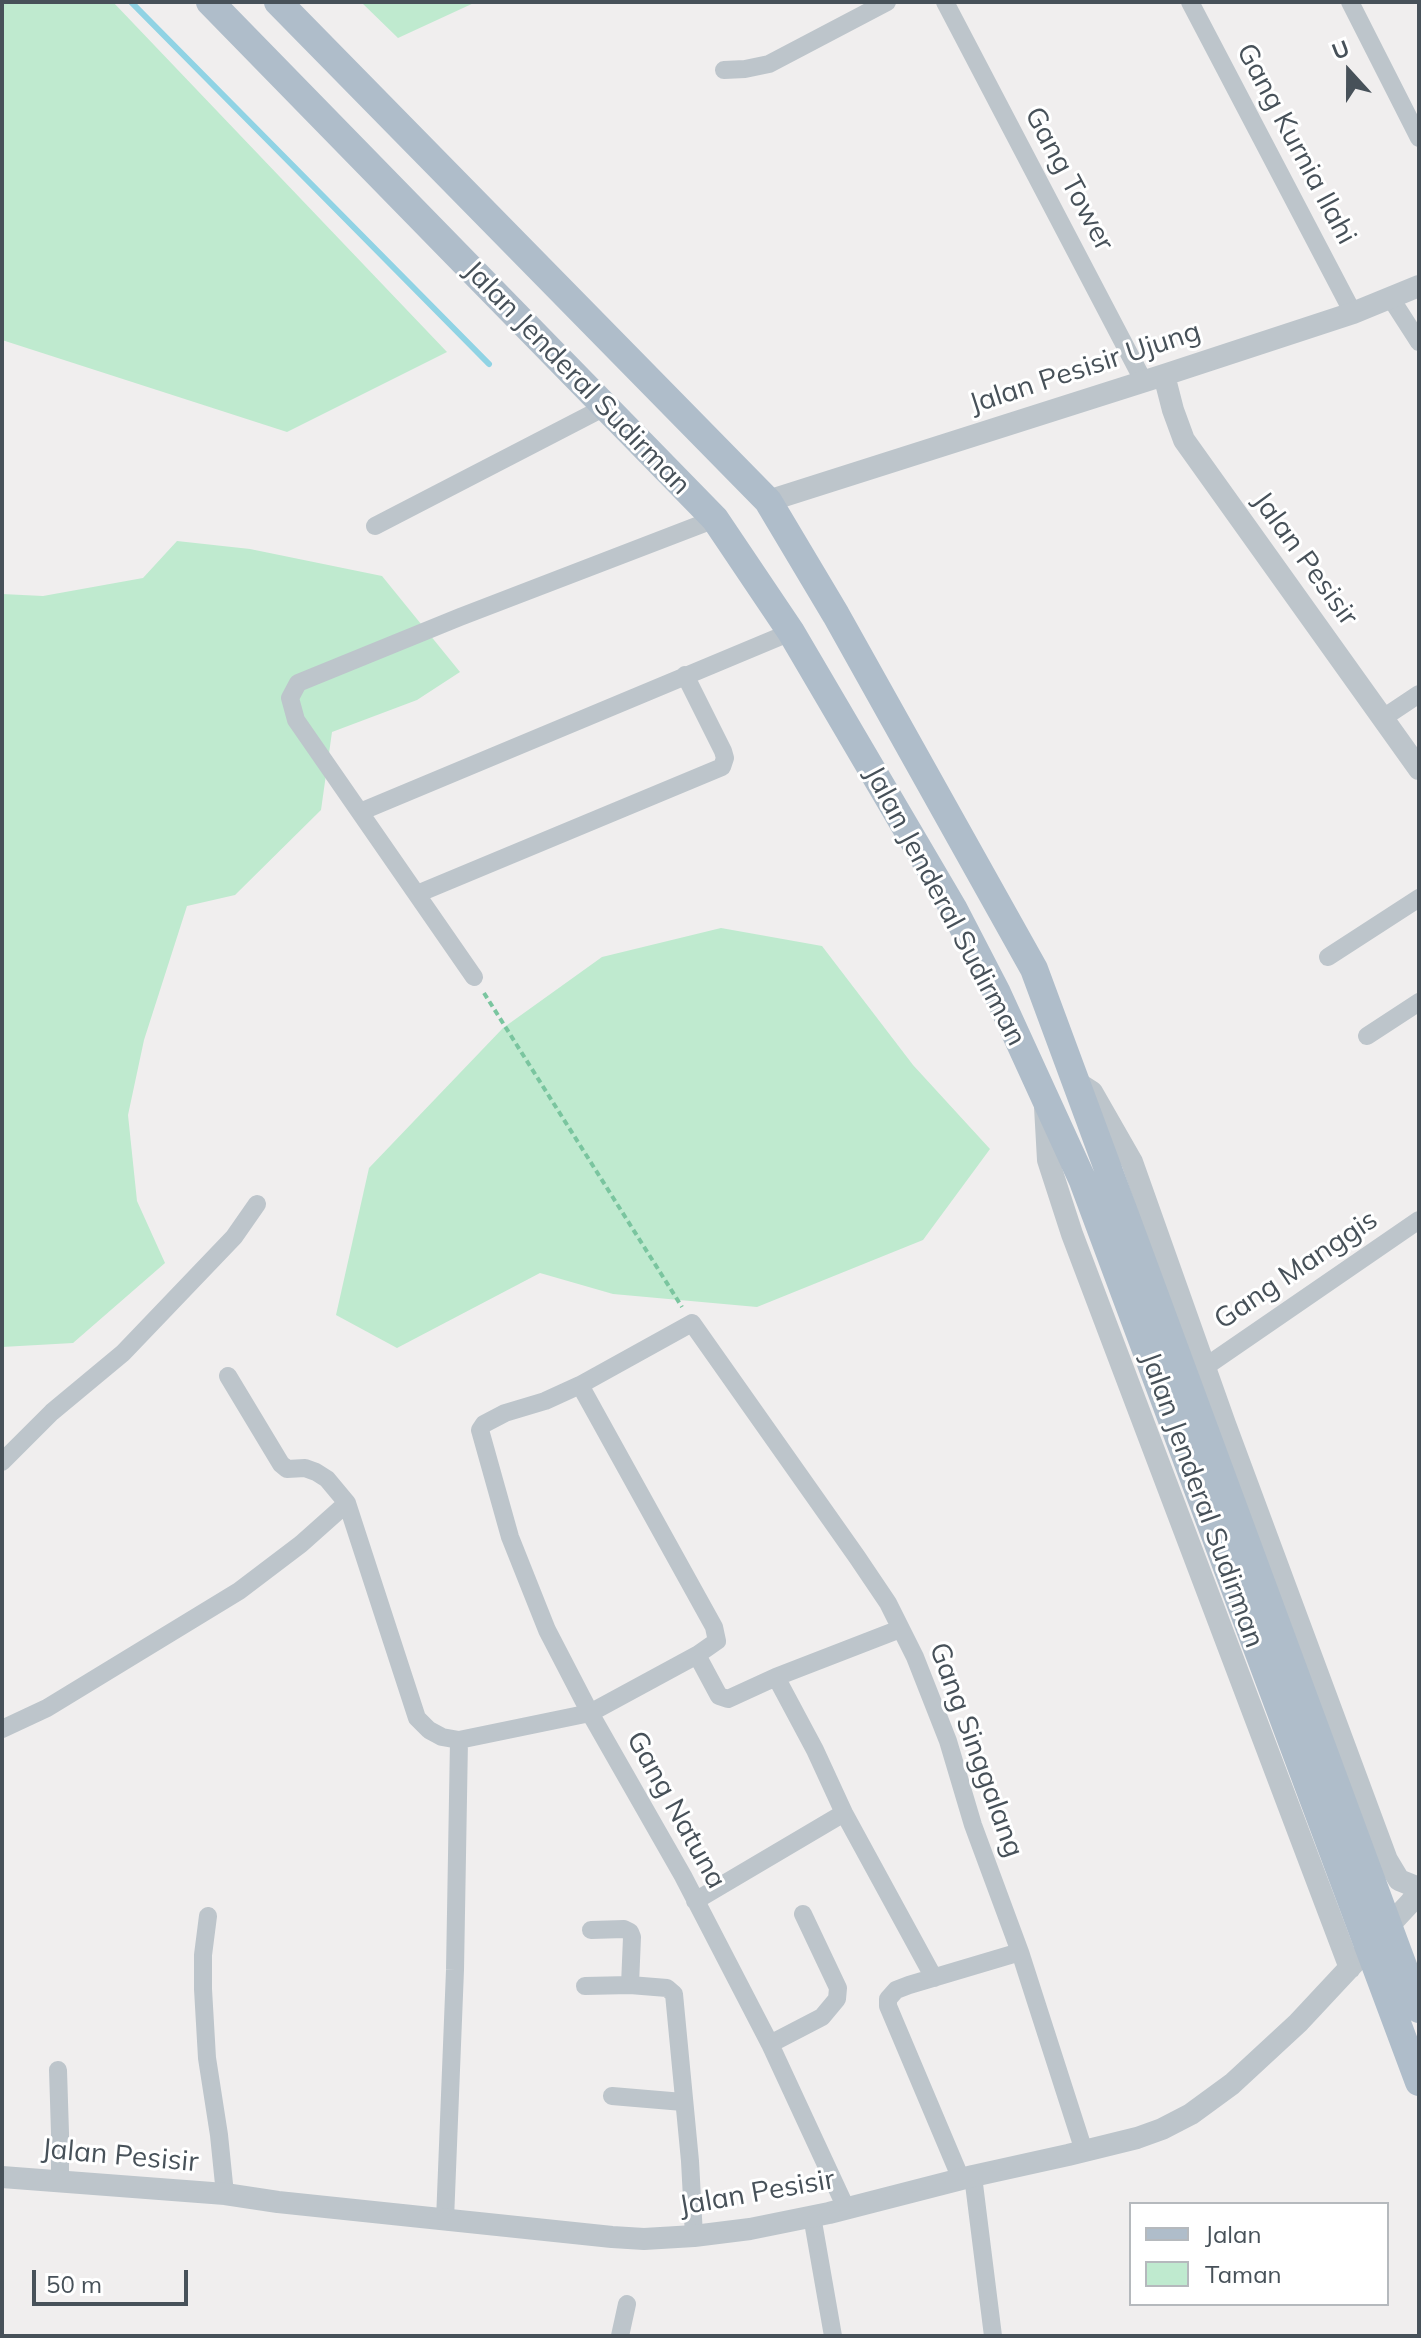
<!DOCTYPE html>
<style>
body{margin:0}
#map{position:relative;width:1421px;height:2338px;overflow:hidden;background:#f0eeee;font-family:Mulish,sans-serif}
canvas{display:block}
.frame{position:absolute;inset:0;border:4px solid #475159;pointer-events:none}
.legend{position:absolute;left:1129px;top:2202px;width:260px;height:104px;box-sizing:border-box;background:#fff;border:2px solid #b5b9bd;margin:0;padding:10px 14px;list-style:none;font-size:24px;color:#475159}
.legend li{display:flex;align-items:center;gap:16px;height:40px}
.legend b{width:40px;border:2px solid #b5b9bd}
.north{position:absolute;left:1309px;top:32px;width:80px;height:80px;-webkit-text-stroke:6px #fff;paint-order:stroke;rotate:339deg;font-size:22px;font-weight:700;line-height:32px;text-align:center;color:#475159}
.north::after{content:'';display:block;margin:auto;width:28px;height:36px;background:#475159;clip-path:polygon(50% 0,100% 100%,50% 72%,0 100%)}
.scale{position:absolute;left:32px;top:2270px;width:156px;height:36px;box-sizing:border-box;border:4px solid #475159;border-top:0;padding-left:10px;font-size:24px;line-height:28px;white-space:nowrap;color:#475159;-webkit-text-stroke:6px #fff;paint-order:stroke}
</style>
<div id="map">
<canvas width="1421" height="2338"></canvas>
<div class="frame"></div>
<ul class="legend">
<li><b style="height:10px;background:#afbdca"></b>Jalan</li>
<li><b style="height:22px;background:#bfeacf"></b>Taman</li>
</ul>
<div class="north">U</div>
<div class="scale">50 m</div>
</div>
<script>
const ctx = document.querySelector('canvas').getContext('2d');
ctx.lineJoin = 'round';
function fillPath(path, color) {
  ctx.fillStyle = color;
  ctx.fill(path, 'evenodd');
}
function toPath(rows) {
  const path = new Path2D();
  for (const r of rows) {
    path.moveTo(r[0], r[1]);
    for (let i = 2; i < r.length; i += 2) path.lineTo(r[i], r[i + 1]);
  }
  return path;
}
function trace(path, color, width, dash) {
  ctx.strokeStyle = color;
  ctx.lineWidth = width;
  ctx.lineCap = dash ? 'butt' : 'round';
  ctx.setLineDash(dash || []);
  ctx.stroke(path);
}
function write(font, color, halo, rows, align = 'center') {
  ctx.font = font + ' Mulish,sans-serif';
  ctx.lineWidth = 6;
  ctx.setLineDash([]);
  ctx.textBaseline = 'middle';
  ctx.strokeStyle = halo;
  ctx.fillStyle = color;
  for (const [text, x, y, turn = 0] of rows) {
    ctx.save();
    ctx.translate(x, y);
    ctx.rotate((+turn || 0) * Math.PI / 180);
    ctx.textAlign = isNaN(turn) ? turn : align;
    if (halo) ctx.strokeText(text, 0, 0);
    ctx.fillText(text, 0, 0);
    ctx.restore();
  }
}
const green = toPath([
 [2,2,113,2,447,352,287,432,2,340],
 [361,2,476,2,398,38],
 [177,541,250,549,382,576,460,672,417,700,332,732,321,810,235,895,187,906,144,1040,128,1115,137,1201,165,1263,73,1343,2,1347,2,594,43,596,143,578],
 [721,928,822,946,913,1065,990,1149,923,1240,757,1307,613,1294,540,1273,397,1348,336,1315,369,1168,503,1028,602,957]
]);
const stream = toPath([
 [131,2,489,364]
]);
const path = toPath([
 [484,993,682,1307]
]);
const minor = toPath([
 [945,2,1144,382],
 [1190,2,1353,313],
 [1350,2,1419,138],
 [724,70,745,69,769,64,887,2],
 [1390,297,1419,342],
 [375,526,605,407],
 [1383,718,1419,694],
 [360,812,791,632],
 [417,894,722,767,725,758,723,751,685,675],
 [1328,957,1419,898],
 [474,977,296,720,290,698,298,683,460,617,715,519],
 [1367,1036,1419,1002],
 [1205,1367,1419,1220],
 [228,1376,281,1464,287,1469,305,1468,316,1472,327,1479,347,1503,417,1718,429,1730,442,1737,459,1740,590,1713,697,1655,719,1696,728,1699,776,1677,900,1629],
 [580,1385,714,1627,717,1641,697,1655],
 [2,1462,52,1412,123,1353,234,1237,257,1204],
 [776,1677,815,1750,844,1813,934,1978],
 [2,1729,47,1708,239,1591,301,1544,347,1503],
 [695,1901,844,1813],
 [208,1916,203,1955,203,1989,207,2058,219,2135,225,2194],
 [591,1930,624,1929,630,1932,632,1937,630,1985],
 [585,1986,630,1985,667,1988,674,1994,690,2161,694,2236],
 [770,2044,822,2017,837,1999,838,1988,803,1914],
 [58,2070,60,2133,60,2181],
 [612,2096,683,2102],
 [973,2176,993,2336],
 [961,2179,888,2006,888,1999,896,1990,909,1985,1020,1952],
 [846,2208,770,2044,683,1876,590,1713,547,1630,510,1537,480,1430,484,1424,505,1413,545,1401,580,1385,692,1323,857,1557,888,1603,915,1657,948,1741,973,1825,1020,1952,1084,2151],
 [812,2216,833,2336],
 [445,2220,455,1970,459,1740],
 [620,2336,627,2304]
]);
const tertiary = toPath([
 [1164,375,1173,410,1184,440,1419,769],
 [768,501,1164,375,1353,313,1419,286],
 [1078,1083,1092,1092,1132,1162,1225,1424,1387,1860,1399,1880,1419,1888],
 [1045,1107,1048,1160,1072,1234,1350,1968],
 [2,2177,225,2194,278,2202,612,2237,644,2239,694,2236,750,2229,829,2213,973,2176,1068,2155,1137,2138,1162,2129,1191,2114,1232,2084,1298,2023,1410,1903,1419,1891]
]);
const primary = toPath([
 [210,2,715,519,791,632,953,908,997,993,1083,1181,1419,2082],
 [278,2,768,501,836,615,1034,969,1419,2009]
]);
const streetNames = [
 ["Gang Kurnia Ilahi",1296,144,62],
 ["Gang Tower",1069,179,62],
 ["Jalan Pesisir Ujung",1085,368,-18],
 ["Jalan Jenderal Sudirman",577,378,46],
 ["Jalan Pesisir",1305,559,54],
 ["Jalan Jenderal Sudirman",945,906,62],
 ["Gang Manggis",1296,1270,-34],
 ["Jalan Jenderal Sudirman",1202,1500,70],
 ["Gang Singgalang",976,1750,70],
 ["Gang Natuna",676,1810,61],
 ["Jalan Pesisir",120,2156,5],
 ["Jalan Pesisir",757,2193,-10]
];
fillPath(green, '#bfeacf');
trace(stream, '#90d3e4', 6);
trace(path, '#7ac59f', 4, [6, 4]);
trace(minor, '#bdc5cb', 18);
trace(tertiary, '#bdc5cb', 22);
trace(primary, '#afbdca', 28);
write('28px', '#475159', '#fff', streetNames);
</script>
